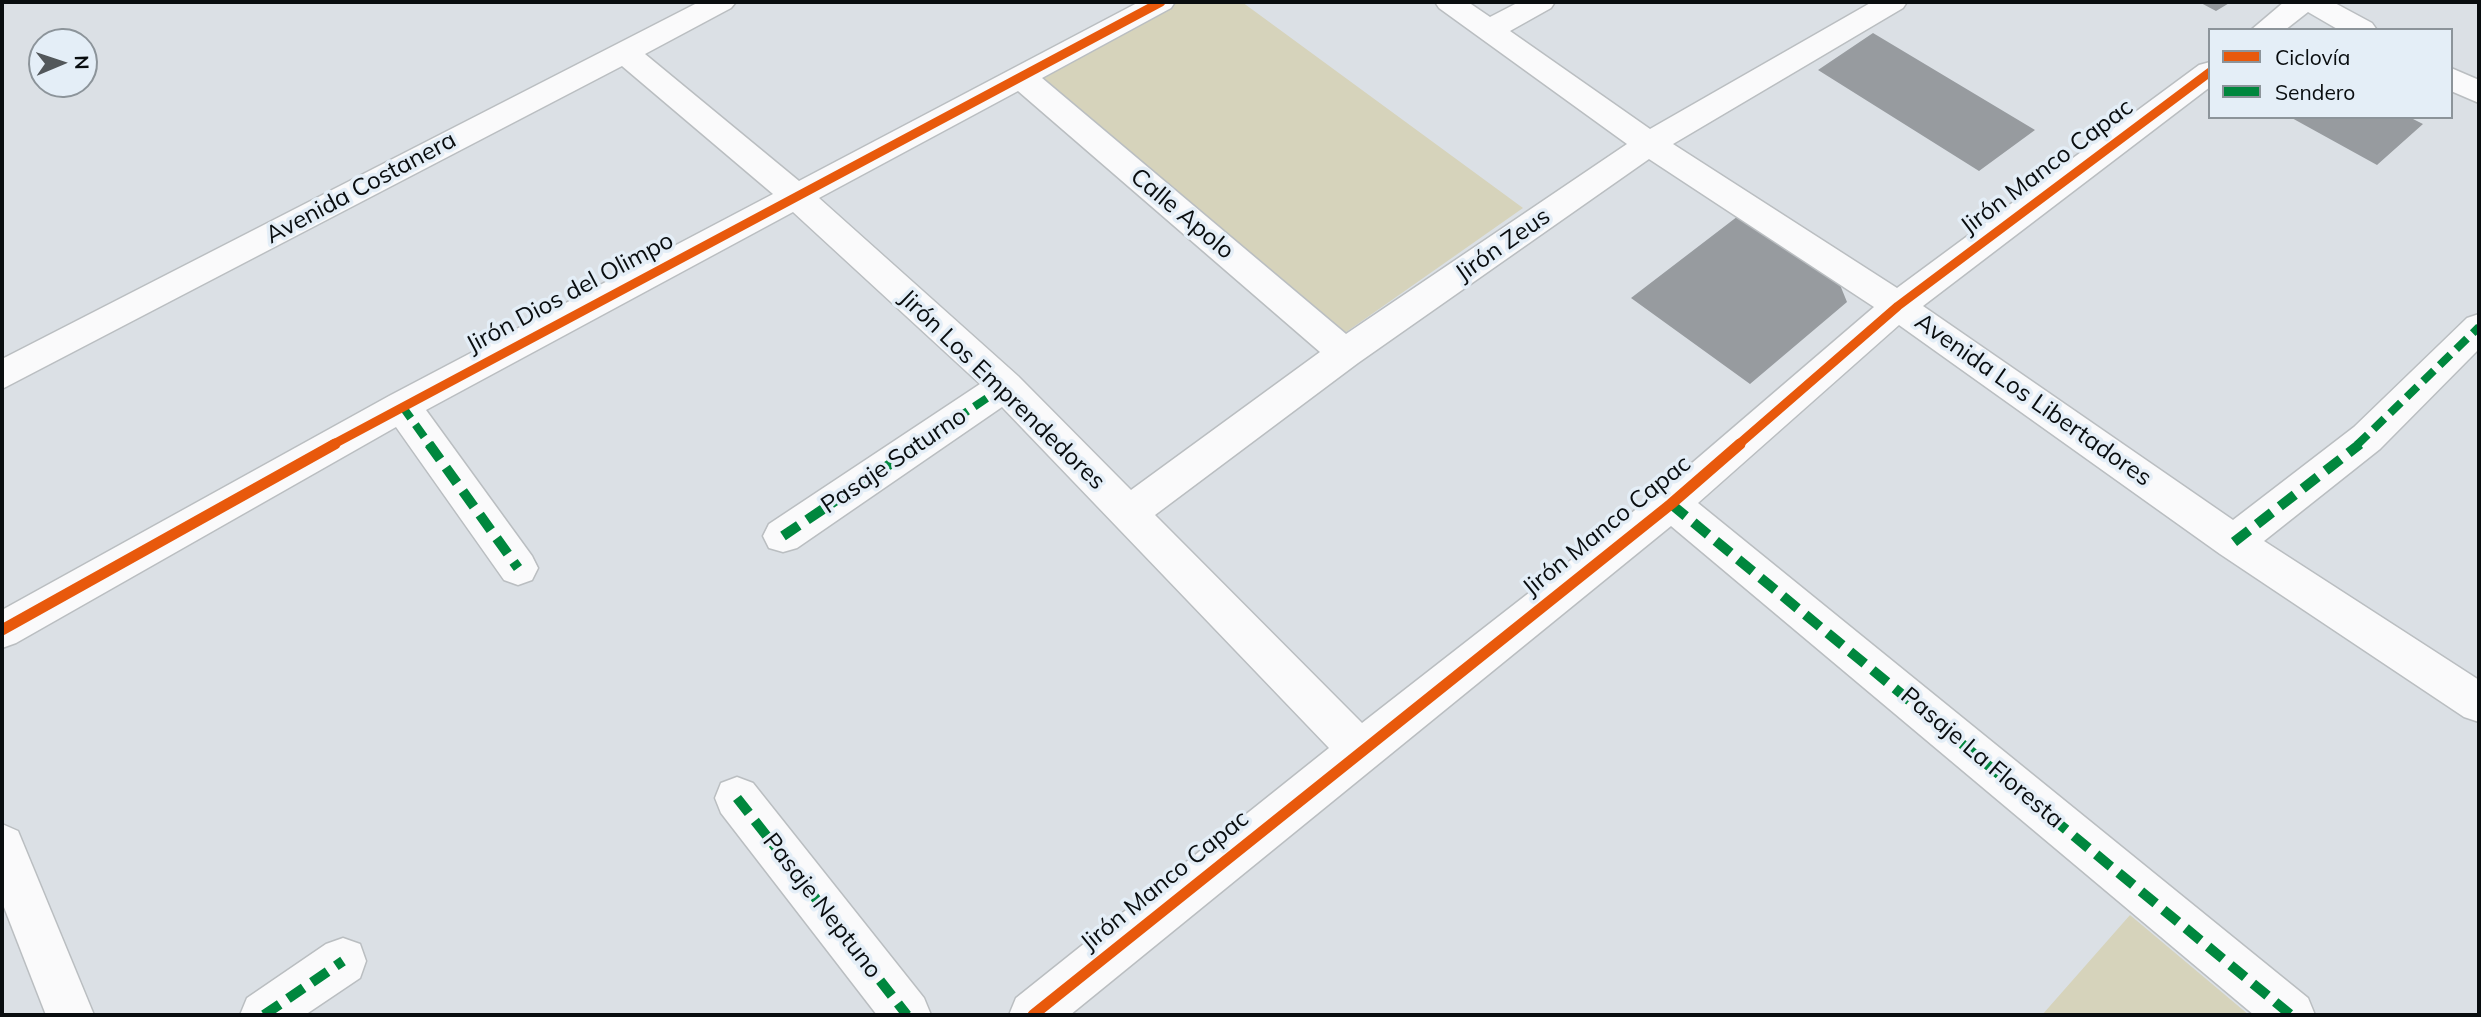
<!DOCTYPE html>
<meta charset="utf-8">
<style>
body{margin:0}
#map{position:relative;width:2481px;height:1017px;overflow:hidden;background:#dbe0e5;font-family:Mulish,sans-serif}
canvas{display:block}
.frame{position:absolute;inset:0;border:4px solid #090d0f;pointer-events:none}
.legend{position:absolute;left:2208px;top:28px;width:245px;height:91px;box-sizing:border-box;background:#e4eef7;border:2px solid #8c949a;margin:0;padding:9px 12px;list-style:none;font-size:21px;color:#090d0f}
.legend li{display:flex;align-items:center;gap:14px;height:35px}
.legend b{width:35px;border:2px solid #8c949a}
.north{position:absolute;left:28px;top:28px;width:70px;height:70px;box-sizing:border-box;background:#e4eef7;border:2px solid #8c949a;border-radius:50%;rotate:88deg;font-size:19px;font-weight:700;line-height:28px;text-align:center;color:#090d0f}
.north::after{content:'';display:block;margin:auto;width:24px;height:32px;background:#52575a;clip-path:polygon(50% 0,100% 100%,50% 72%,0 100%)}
</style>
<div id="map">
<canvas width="2481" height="1017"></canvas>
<div class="frame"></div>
<ul class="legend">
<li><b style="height:9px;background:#e8590c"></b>Ciclovía</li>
<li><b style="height:9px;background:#00873e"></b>Sendero</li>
</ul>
<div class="north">N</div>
</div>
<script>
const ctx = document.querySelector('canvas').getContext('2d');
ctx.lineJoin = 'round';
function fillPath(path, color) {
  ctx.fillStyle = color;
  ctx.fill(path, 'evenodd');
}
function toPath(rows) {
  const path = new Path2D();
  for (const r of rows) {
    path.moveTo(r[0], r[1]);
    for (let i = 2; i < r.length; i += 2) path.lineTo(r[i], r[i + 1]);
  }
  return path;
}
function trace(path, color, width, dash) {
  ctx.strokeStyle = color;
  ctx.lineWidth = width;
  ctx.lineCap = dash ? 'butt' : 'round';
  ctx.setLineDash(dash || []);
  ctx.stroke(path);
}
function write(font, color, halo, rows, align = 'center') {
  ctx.font = font + ' Mulish,sans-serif';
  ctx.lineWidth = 7;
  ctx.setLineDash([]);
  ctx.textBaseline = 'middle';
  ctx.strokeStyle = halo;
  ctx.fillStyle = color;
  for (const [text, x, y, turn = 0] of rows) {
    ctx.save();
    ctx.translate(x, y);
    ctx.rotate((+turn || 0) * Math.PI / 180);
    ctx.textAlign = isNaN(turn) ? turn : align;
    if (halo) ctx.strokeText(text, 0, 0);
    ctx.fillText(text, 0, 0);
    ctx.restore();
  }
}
const green = toPath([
 [1178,2,1242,2,1523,208,1342,335,1029,77],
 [2130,915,2249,1015,2042,1015]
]);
const building = toPath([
 [2199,2,2231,2,2216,11],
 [1873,33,2035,130,1979,171,1818,70],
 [2290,117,2409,117,2423,124,2377,165],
 [1742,213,1836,275,1847,302,1750,384,1631,298]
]);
const street = toPath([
 [699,2,736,2,731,8,645,54,799,181,1139,2,1175,2,1171,8,1042,78,1346,334,1627,144,1439,8,1435,2,1468,2,1490,17,1519,2,1555,2,1551,8,1510,31,1650,129,1872,2,1907,2,1903,8,1673,144,1897,288,2199,65,2210,62,2210,87,1923,306,2233,520,2354,427,2467,318,2479,314,2479,349,2380,449,2264,541,2479,680,2479,722,2464,717,2220,554,1899,325,1698,503,2308,998,2315,1015,2254,1015,1671,526,1070,1015,1009,1015,1016,998,1329,748,1002,407,797,548,783,552,769,548,763,536,769,524,980,384,793,212,426,410,532,556,538,568,532,580,518,585,504,580,396,427,16,643,2,648,2,610,389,396,773,194,622,66,2,389,2,359,699,2],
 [1018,91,1320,352,1131,490,1018,376,819,198,1018,91],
 [1649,159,1874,307,1657,493,1362,723,1155,515,1358,363,1649,159],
 [2284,2,2333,2,2372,23,2377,30,2339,30,2308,12,2285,30,2251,30,2284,2],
 [2451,68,2479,80,2479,103,2451,91,2451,68],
 [737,777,753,783,924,998,931,1015,877,1015,721,813,715,798,721,783,737,777],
 [343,938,360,944,366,961,360,978,305,1015,240,1015,247,998,326,944,343,938]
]);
const secondary = toPath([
 [2,824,18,831,94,1015,46,1015,2,902,2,824]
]);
const quietFar1 = toPath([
 [402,406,430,445],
 [917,445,1005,386],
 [2357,445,2479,327]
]);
const quiet = toPath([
 [429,444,518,568],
 [1671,504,2291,1015],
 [783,536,920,444],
 [2234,542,2360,444],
 [737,798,907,1015],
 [264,1015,343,961]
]);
const cyclewayFar1 = toPath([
 [332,445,1161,2],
 [1738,445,1898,306,2210,72]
]);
const cycleway = toPath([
 [2,630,335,444],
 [1033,1015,1671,504,1740,444]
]);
const streetNames = [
 ["Jirón Manco Capac",2047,167,-37],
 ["Avenida Costanera",361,188,-28],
 ["Calle Apolo",1182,214,40],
 ["Jirón Zeus",1503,245,-35],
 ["Jirón Dios del Olimpo",570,293,-28],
 ["Jirón Los Emprendedores",1002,390,44],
 ["Avenida Los Libertadores",2033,400,35],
 ["Pasaje Saturno",894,461,-34],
 ["Jirón Manco Capac",1607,526,-39],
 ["Pasaje La Floresta",1982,758,40],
 ["Jirón Manco Capac",1165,881,-39],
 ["Pasaje Neptuno",822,906,52]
];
fillPath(green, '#d6d3bb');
fillPath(building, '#979b9f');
trace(street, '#babec1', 3);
trace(secondary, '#babec1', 3);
fillPath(street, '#fafafb');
fillPath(secondary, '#fafafb');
trace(quietFar1, '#00873e', 8, [15, 8]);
trace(quiet, '#00873e', 10, [19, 10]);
trace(cyclewayFar1, '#e8590c', 9);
trace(cycleway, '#e8590c', 11);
write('24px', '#090d0f', '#e4eef7', streetNames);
</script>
